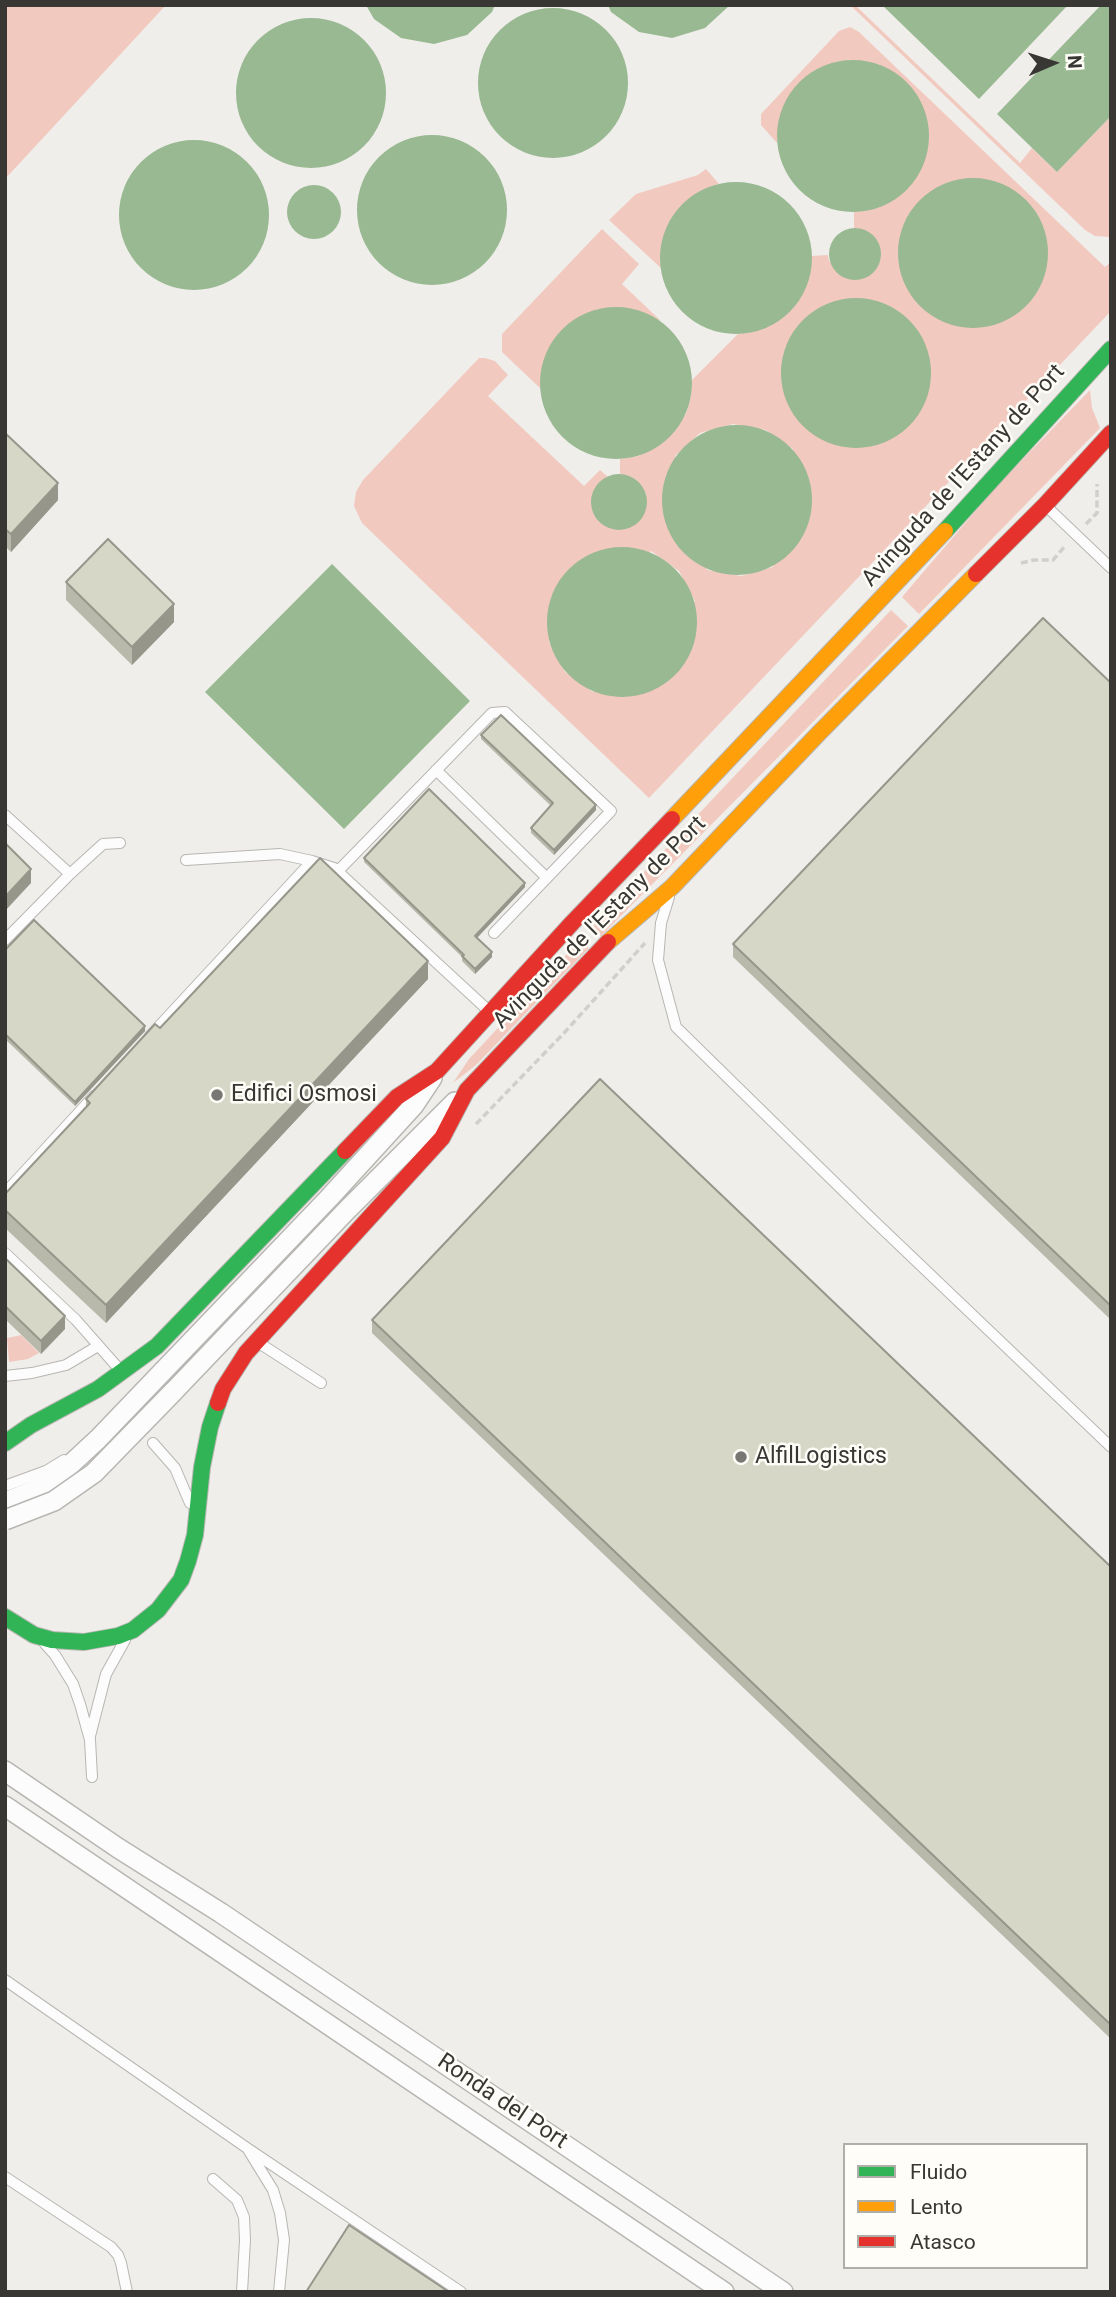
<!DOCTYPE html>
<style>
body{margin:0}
#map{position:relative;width:1116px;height:2297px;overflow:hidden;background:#f0eeea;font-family:Roboto,sans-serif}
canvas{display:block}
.frame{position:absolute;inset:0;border:7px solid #383734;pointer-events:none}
.legend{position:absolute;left:843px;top:2143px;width:245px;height:126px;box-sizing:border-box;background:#fffdf7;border:2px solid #afaea9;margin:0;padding:9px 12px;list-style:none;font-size:21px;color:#383734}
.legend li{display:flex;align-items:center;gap:14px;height:35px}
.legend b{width:35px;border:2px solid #afaea9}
.north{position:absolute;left:1018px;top:28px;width:70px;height:70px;-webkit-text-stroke:5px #fffdf7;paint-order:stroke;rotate:87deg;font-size:19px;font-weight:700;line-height:28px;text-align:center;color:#383734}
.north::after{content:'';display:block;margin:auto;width:24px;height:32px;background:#383734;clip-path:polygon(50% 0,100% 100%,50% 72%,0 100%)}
</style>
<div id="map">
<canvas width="1116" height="2297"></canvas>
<div class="frame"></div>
<ul class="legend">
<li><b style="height:9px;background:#30b455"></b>Fluido</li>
<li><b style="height:9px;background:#ff9f0a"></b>Lento</li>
<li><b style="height:9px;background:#e5322d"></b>Atasco</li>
</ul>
<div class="north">N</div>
</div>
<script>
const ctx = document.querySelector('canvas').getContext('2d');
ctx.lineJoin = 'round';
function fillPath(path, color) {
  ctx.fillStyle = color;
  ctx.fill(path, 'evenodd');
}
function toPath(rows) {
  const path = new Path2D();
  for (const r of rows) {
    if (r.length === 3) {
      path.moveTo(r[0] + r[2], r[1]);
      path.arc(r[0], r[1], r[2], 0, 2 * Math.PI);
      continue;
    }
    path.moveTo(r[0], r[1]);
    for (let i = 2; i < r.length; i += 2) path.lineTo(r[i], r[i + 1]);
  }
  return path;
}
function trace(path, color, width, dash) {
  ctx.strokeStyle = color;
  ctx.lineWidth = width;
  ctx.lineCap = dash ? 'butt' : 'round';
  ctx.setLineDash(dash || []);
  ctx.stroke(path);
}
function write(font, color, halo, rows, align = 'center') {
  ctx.font = font + ' Roboto,sans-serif';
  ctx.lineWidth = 5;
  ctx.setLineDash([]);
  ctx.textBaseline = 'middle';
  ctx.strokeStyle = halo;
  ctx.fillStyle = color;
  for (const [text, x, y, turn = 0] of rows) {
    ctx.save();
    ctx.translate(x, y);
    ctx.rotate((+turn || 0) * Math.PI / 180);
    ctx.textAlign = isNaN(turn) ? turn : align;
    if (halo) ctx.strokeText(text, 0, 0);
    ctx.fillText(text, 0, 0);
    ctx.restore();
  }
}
const green = toPath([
 [5,5,166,5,5,179],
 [850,5,855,5,1020,163,1032,148,1057,172,1111,116,1111,237,1095,236,1085,230],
 [850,27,859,32,1105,267,1111,262,1111,311,649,798,362,523,354,506,356,492,363,480,479,358,485,358,495,361,508,375,488,396,584,486,600,470,608,477,601,481,594,491,614,529,628,528,641,518,646,507,646,494,635,479,620,474,620,459,639,456,686,414,691,396,692,380,738,334,755,331,811,270,811,256,828,255,829,262,859,228,854,228,854,211,874,208,880,65,848,60,777,138,777,143,761,125,761,114,839,31],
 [733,424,766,430,793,449,773,567,741,576,707,570,675,456,700,433],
 [651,551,679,571,695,601,593,692,565,672,549,642],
 [706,169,719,184,711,186,660,261,662,269,609,220,636,194,698,175],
 [602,229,639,264,622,284,661,321,632,309,612,307,595,310,565,327,555,339,542,370,541,389,502,352,502,334],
 [1090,390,1092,408,1100,428,919,614,902,597,996,487],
 [891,610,908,626,601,936,592,927],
 [580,940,589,948,476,1065,453,1083,469,1059],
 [21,1335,39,1353,28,1359,9,1362,7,1338]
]);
const water = toPath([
 [366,5,495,5,492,12,467,35,434,44,401,38,374,19],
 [608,5,730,5,705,28,672,38,639,32,611,12],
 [882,5,1068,5,979,99],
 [1101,5,1111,5,1111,116,1057,172,997,114],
 [553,83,75],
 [311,93,75],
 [853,136,76],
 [432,210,75],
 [194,215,75],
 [973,253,75],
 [736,258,76],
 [314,212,27],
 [855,254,26],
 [856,373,75],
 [616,383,76],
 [737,500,75],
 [619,502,28],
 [622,622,75],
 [332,564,470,701,344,829,205,692]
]);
const path = toPath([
 [1086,524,1097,513,1097,484],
 [1021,563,1034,560,1053,560,1066,545],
 [476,1124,565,1032,645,943]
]);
const lane = toPath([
 [1046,506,1111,568],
 [436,770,547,878],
 [5,815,70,874,5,940],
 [186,860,280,854,312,861],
 [338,871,492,713,505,712,611,811,494,933],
 [70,874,103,844,120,843],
 [669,897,661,923,658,960,676,1027,871,1218,1111,1447],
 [150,1036,312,861,334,868,490,1012],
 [5,1193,94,1096],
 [5,1253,76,1320,120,1370],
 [259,1343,321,1383],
 [5,1376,32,1373,66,1365,98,1346],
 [153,1443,175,1468,190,1503],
 [5,1486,46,1471,64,1460],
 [45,1644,55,1655,73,1684,80,1704,90,1740,92,1777],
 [90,1736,106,1674,125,1640],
 [5,1980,247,2148,461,2292],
 [249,2151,273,2190,280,2213,284,2240,279,2292],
 [5,2177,111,2247,118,2255,121,2263,127,2292],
 [213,2179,237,2200,244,2217,245,2240,242,2292]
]);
const street = toPath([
 [173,1392,347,1210,455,1102],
 [5,1502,40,1488,57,1477,98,1439,329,1198,414,1105,432,1078],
 [5,1771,118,1848,221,1913,783,2292],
 [5,1806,724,2292]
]);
const fast = toPath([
 [945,531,1111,349],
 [5,1443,31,1425,98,1389,157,1346,345,1151],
 [5,1617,34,1635,52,1640,84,1642,118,1636,133,1630,158,1610,181,1580,188,1561,195,1535,202,1467,210,1427,218,1403]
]);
const slow = toPath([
 [672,819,945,531],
 [608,942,672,887,819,733,976,574]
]);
const jam = toPath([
 [976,574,1045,505,1111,433],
 [345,1151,397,1097,437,1071,572,923,672,819],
 [218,1403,223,1389,246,1353,442,1138,467,1090,608,942]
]);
const streetBridge = toPath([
 [5,1520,54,1501,94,1473,173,1392]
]);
const wall = toPath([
 [5,433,58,500,11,552,5,546],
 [66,582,174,622,132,665,66,600],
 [1111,683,1111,1320,733,957,733,944],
 [481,735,596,810,554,855,531,833,531,828,551,806,481,739],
 [364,858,525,887,477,938,492,957,475,974,462,961,462,957,364,862],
 [5,950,145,1031,75,1106,5,1039],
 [428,979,106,1323,5,1228,5,1194,86,1108,86,1099,160,1028],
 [5,1258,65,1329,41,1354,5,1319],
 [372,1320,1111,1567,1111,2039,372,1333]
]);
const shadedWall = toPath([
 [58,483,58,500,11,552,11,534],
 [174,604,174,622,132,665,132,647],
 [596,805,596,810,554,855,554,850],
 [31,869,31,883,5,911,5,897],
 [525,883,525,887,475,940,475,936],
 [492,952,492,957,475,974,475,969],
 [428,961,428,979,106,1323,106,1305],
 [145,1026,145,1031,75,1106,75,1102],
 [65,1316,65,1329,41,1354,41,1341]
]);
const building = toPath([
 [5,433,58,483,11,534,5,529,5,433],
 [108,539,174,604,132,647,66,582,108,539],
 [1043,618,1111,683,1111,1306,733,944,1043,618],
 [501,715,596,805,554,850,531,828,553,803,481,735,501,715],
 [429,789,525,883,475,936,492,952,475,969,462,956,464,955,364,858,429,789],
 [5,843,31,869,5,897,5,843],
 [320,858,428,961,106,1305,5,1210,5,1194,90,1103,86,1099,155,1024,160,1028,320,858],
 [34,920,145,1026,75,1102,5,1034,5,950,34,920],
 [600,1079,1111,1567,1111,2025,372,1320,600,1079],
 [5,1258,65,1316,41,1341,5,1306,5,1258],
 [349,2225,449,2292,306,2292,349,2225]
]);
const markers = [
 [217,1095,7,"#787774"],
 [741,1457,7,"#787774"]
];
const streetNames = [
 ["Avinguda de l'Estany de Port",964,476,-48],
 ["Avinguda de l'Estany de Port",600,923,-45],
 ["Ronda del Port",502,2102,34]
];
const poiNames = [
 ["Edifici Osmosi",231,1095],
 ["AlfilLogistics",755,1457]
];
fillPath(green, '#f1c9bf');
fillPath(water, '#99b992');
trace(lane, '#b7b6b2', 12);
trace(street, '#b7b6b2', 22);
trace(fast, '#b7b6b2', 18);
trace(slow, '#b7b6b2', 18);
trace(jam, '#b7b6b2', 18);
trace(path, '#d0cfce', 3.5, [7, 3.5]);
trace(lane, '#fdfcfc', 10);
trace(street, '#fdfcfc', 19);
trace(fast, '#30b455', 16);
trace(slow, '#ff9f0a', 16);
trace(jam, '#e5322d', 16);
trace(streetBridge, '#b7b6b2', 22, []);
trace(streetBridge, '#fdfcfc', 19);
fillPath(wall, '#b8b9ab');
fillPath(shadedWall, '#96968b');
fillPath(building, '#d6d7c7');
trace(building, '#96968b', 2);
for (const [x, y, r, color] of markers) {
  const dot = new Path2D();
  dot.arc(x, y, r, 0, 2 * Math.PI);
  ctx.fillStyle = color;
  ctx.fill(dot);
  trace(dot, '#fffdf7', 2.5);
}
write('23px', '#383734', '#fffdf7', streetNames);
write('23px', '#383734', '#fffdf7', poiNames, 'left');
</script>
